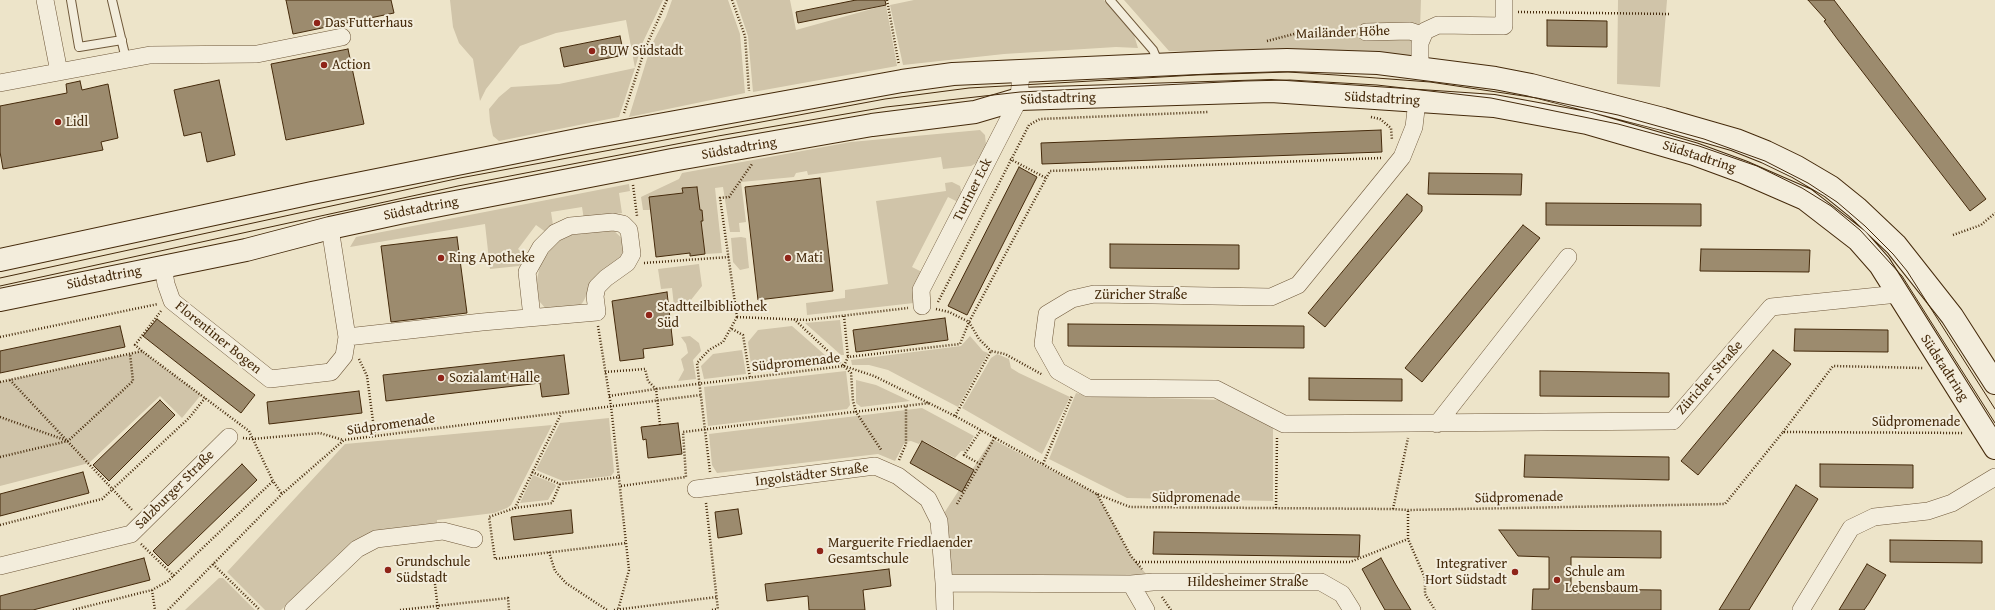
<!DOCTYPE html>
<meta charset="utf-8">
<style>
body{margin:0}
canvas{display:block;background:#ede4c9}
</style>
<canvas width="1995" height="610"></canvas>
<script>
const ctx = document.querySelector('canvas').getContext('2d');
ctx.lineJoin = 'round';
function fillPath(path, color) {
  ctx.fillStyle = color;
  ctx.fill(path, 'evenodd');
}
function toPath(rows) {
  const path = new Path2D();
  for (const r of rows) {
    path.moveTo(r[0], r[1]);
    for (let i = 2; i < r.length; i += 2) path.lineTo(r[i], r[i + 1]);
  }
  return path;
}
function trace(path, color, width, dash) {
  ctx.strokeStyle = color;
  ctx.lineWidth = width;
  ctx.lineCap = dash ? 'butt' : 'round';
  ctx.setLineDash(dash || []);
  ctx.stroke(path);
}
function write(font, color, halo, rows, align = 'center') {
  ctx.font = font + ' "Gentium Book Plus",serif';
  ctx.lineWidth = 4;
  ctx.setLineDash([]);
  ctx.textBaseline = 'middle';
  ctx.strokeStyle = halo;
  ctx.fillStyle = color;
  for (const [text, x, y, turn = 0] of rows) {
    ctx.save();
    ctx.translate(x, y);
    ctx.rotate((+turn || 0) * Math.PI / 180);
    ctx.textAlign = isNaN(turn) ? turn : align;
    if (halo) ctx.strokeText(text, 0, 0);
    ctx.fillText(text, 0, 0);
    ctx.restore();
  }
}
const green = toPath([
 [450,0,663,0,642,44,635,68,619,117,499,141,493,136,490,122,489,109,499,97,511,87,559,84,635,68,626,20,556,33,520,46,486,89,480,101,473,59,459,43,453,27],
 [672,0,728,0,740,34,745,93,629,117,651,46,666,17],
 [736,0,790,0,796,30,886,5,897,66,753,92,748,36],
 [914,0,1104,0,1134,35,1138,48,1116,47,1004,54,903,65,890,5],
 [1124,0,1421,0,1419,59,1169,51],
 [1618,0,1667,0,1660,87,1617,84],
 [980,130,985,135,986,145,980,161,971,166,943,169,941,157,808,175,807,171,796,173,794,177,741,182,746,222,739,223,740,232,730,232,723,187,715,188,722,253,705,254,701,221,703,220,702,210,700,210,697,187,682,189,686,219,651,210,643,210,641,197,643,196,679,179,682,173,851,142],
 [952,182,960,186,962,194,958,202,948,197,912,267,922,272,914,303,807,315,806,303,845,298,845,290,888,284,876,201,946,191,945,183],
 [629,184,630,191,619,193,622,213,584,220,582,207,551,212,553,225,547,233,536,225,518,249,528,258,519,266,490,269,485,224,350,247,356,237],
 [613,230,626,242,627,257,615,269,597,275,583,302,577,309,547,310,539,301,537,280,540,265,555,243,571,235],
 [741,237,746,238,749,268,740,270,733,262,731,238],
 [699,264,702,286,687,305,674,306,672,288,661,289,658,269],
 [840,320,844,355,841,355,805,323],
 [792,326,834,363,752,373,748,342,758,330],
 [690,336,699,343,701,351,693,360,696,379,678,381,684,370,681,359,688,353,686,344,681,337],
 [970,336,983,351,988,353,958,407,888,370,869,365,852,365,851,360,961,346],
 [742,350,746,374,704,379,701,366,713,354],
 [142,351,201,395,182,418,160,396,89,463,0,486,0,382],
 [997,354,1009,359,1011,368,1019,373,1070,397,1042,454,962,408,991,358],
 [846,371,850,405,847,409,708,426,704,387],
 [856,380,876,385,910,401,861,407,856,403],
 [1076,393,1088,396,1223,400,1273,427,1273,501,1127,498,1049,459],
 [922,408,974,436,965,451,961,451,955,458,922,440,919,444,911,441,905,442,895,461,878,454,717,473,712,465,709,434],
 [609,418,614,472,611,476,563,481,536,470,560,423],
 [552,425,511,505,507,508,494,513,437,520,437,525,349,547,281,610,265,610,227,572,345,444],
 [992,439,1097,494,1131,556,1153,582,944,583,939,521],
 [533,475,555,484,556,486,548,500,520,503],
 [219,578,223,578,255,610,185,610]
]);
const building = toPath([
 [286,0,391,0,394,13,293,34,286,0],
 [856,0,885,0,886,5,798,23,796,12,856,0],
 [1808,0,1834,0,1986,199,1970,211,1838,40,1824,21,1826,20,1808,0],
 [1547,20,1607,21,1607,47,1547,46,1547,20],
 [620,36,624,55,564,67,560,48,620,36],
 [348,49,364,124,286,140,271,64,348,49],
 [219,80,235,155,207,162,201,132,184,136,174,90,219,80],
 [80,81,82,90,108,84,118,138,101,142,103,150,3,169,0,152,0,106,67,93,66,84,80,81],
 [1381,130,1382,152,1042,164,1041,143,1381,130],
 [1019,167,1037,177,967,315,948,306,1019,167],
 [1429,173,1522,174,1521,195,1428,194,1429,173],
 [820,178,833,291,758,300,745,187,820,178],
 [697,187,700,210,702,210,703,221,701,221,705,254,690,256,690,253,656,257,649,197,683,193,682,188,697,187],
 [1407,194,1422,206,1422,211,1325,327,1308,313,1407,194],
 [1546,203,1701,204,1701,226,1546,225,1546,203],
 [1523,225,1540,238,1422,382,1405,368,1523,225],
 [457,237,467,313,391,322,381,246,457,237],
 [1110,244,1239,245,1239,269,1110,268,1110,244],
 [1701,249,1810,250,1809,272,1700,271,1701,249],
 [667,292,673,345,643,349,644,358,620,361,612,301,667,292],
 [945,318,948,340,856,352,853,330,945,318],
 [157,319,255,395,241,413,143,336,157,319],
 [1068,324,1304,326,1304,348,1068,346,1068,324],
 [120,326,125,347,0,373,0,351,120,326],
 [1795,329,1888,330,1888,352,1794,351,1795,329],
 [1773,350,1791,364,1698,475,1681,461,1773,350],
 [564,355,569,394,542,397,540,383,386,401,383,375,564,355],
 [1540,371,1669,373,1669,397,1540,396,1540,371],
 [1309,378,1402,379,1402,401,1309,400,1309,378],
 [359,391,362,413,269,424,267,402,359,391],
 [160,400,175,415,109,481,93,465,160,400],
 [678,423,682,454,648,458,646,439,643,440,641,427,678,423],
 [922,441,974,470,962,492,910,463,922,441],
 [1525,455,1669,457,1669,480,1524,477,1525,455],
 [242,464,257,480,168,566,153,551,242,464],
 [1820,464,1913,465,1913,488,1820,487,1820,464],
 [83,472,89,493,0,516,0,494,83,472],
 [1796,485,1818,499,1749,610,1719,610,1796,485],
 [738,509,742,534,718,538,715,512,738,509],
 [571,510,573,533,514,540,511,517,571,510],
 [1499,530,1661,531,1661,558,1571,557,1571,589,1661,590,1661,610,1532,610,1533,589,1549,589,1549,557,1518,556,1499,530],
 [1154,532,1360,535,1359,557,1153,554,1154,532],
 [1890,540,1982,541,1982,563,1890,562,1890,540],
 [144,558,150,580,33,610,0,610,0,596,144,558],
 [1381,558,1396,585,1411,610,1385,610,1377,596,1362,569,1381,558],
 [1867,564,1886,575,1869,603,1864,610,1839,610,1867,564],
 [889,569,891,586,863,590,865,610,809,610,808,596,767,601,765,584,889,569]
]);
const path = toPath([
 [732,0,745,36,749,91],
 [887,0,899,65],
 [1518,12,1671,14],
 [1267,41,1298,33,1351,32],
 [624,113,645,49,667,0],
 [1371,117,1380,119,1391,128,1392,140],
 [1010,159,1046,178],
 [633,185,637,216],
 [1953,235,1981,225,1995,213],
 [644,263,729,257],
 [938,302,1029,125,1040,119,1209,112],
 [936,309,949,312,969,322,979,339,991,351],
 [844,316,848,357],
 [737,317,807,320,908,308],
 [737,317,720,198,729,197,752,164],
 [794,319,851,373,853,401,856,412,882,451],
 [598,326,611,406,629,570,618,610],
 [732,329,743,335,750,378],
 [0,337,158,304],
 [142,351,135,345,161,311],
 [359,359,367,376,375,436],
 [844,366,848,357,960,344,969,322,1050,171,1381,158],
 [605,372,645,369,648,381,656,389,660,425],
 [10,380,133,511],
 [0,382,142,351,249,431,273,481,282,494],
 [609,396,656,389,844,366,874,376,955,416,1097,494,1130,507,1393,509,1408,510,1725,504,1783,432,1964,433],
 [955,416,991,351,1005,354,1043,375],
 [0,417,68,441],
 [981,430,964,455,980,464,995,437],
 [1783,432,1833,366,1923,368],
 [243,438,252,439,320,433,343,440],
 [0,457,68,441,133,381,130,354],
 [899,460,906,444,906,406],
 [1043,464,1072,396],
 [532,472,560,484,620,477],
 [710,472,697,363,709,350,723,342,737,317],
 [560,484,552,503,515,508,489,517,495,559,627,543],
 [621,486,686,477,683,432,930,403],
 [1097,494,1131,556,1142,569],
 [706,503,718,610],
 [957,504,980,464],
 [515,508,561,414],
 [1276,508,1277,437],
 [1393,509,1408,438],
 [1408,511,1408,539,1425,578,1425,594,1435,610],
 [0,525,102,499,189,418,205,398],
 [141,544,174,576],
 [549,552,555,571,566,583,607,610],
 [1136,562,1350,562,1408,539],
 [213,564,260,610],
 [435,584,438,610],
 [152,590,155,610],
 [1162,597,1171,610],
 [73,610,152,590,168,581,273,481],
 [168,610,282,494,344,440,701,395],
 [400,610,508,598,509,610],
 [614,610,717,597],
 [712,610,718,609]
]);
const lane = toPath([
 [71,0,79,47,122,40],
 [112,0,126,59],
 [1110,0,1153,50,1159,64]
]);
const street = toPath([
 [45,0,59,72],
 [1366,32,1410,31,1422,35],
 [1420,67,1420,43,1425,31,1438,25,1504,26,1504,0],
 [0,83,150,55,257,54,342,37],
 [1417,101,1414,127,1402,157,1298,285,1271,297,1094,294,1072,299,1047,314,1043,344,1058,371,1088,388,1216,389,1284,424,1673,421,1771,307,1898,294],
 [330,228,347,337],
 [163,266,166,284,172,301,270,379,331,372,344,356,347,337,482,322,597,312,595,296,597,287,606,278,627,263,632,254,629,230,623,224,613,222,570,226,555,233,541,247,527,272,532,317],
 [922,306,921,290,1019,99,1021,72],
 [1437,424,1568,257],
 [696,489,875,466,898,476,928,499,939,521,944,583],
 [0,566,131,534,229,437],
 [1131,584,1146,610],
 [293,610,357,549,376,539,443,531,474,539],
 [945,610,944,583,1131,584,1153,582,1321,582,1342,594,1352,610],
 [1801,610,1851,528,1874,517,1928,511,1952,503,1995,477]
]);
const secondary = toPath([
 [0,260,312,193,587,138,902,81,953,74,1220,62,1287,60,1378,63,1495,78,1531,85,1663,119,1736,140,1766,152,1797,167,1831,187,1857,208,1896,245,1952,316,1995,383],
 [0,300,246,250,330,228,404,212,672,160,872,125,975,112,1019,99,1271,91,1494,106,1587,123,1694,154,1743,172,1805,199,1858,240,1880,265,1995,448]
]);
const tram = toPath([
 [0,278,460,178,885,99,969,88,1196,75,1288,72,1336,75,1430,82,1537,98,1618,115,1704,139,1765,161,1808,183,1837,202,1865,226,1893,254,1907,271,1995,409],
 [0,286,458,186,718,136,886,107,1020,92,1244,81,1290,80,1377,85,1491,98,1618,124,1699,146,1757,166,1802,188,1831,206,1860,230,1902,276,1995,423]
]);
const markers = [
 [317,23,4,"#8f2418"],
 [592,51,4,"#8f2418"],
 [324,65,4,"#8f2418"],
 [58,122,4,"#8f2418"],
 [441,258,4,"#8f2418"],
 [788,258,4,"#8f2418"],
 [649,315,4,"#8f2418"],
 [441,378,4,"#8f2418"],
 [820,551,4,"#8f2418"],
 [388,570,4,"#8f2418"],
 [1515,572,4,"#8f2418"],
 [1557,580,4,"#8f2418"]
];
const poiNames = [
 ["Das Futterhaus",325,23],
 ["BUW Südstadt",600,51],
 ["Action",332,65],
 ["Lidl",66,122],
 ["Ring Apotheke",449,258],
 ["Mati",796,258],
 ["Stadtteilbibliothek",657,307],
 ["Süd",657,323],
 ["Sozialamt Halle",449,378],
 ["Marguerite Friedlaender",828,543],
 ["Gesamtschule",828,559],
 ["Grundschule",396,562],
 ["Südstadt",396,578],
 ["Integrativer",1507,564,"right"],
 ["Hort Südstadt",1507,580,"right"],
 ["Schule am",1565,572],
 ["Lebensbaum",1565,588]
];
const streetNames = [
 ["Mailänder Höhe",1343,33,-2],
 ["Südstadtring",1058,99,-2],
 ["Südstadtring",1382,99,3],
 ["Südstadtring",739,149,-10],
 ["Südstadtring",1699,157,18],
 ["Turiner Eck",973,190,-63],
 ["Südstadtring",421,209,-11],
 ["Südstadtring",104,278,-11],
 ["Züricher Straße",1141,295],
 ["Florentiner Bogen",218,338,39],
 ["Südpromenade",796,363,-6],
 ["Südstadtring",1944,368,57],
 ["Züricher Straße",1710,378,-49],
 ["Südpromenade",1916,422],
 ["Südpromenade",391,425,-8],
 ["Ingolstädter Straße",812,475,-7],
 ["Salzburger Straße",175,490,-45],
 ["Südpromenade",1196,498],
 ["Südpromenade",1519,498,-1],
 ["Hildesheimer Straße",1248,582]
];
fillPath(green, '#d0c4a9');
fillPath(building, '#9c8b6e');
trace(building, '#452a0b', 1);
trace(lane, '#6f583a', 10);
trace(street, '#6f583a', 18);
trace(secondary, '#452a0b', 24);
trace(path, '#452a0b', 2.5, [1, 2]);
trace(lane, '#f3eddc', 8);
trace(street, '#f3eddc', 17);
trace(secondary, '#f3eddc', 22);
trace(tram, '#452a0b', 1);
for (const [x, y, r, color] of markers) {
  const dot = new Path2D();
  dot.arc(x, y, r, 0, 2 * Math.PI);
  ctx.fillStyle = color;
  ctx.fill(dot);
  trace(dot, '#f3eddc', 1.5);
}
write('14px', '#452a0b', '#f3eddc', poiNames, 'left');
write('14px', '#452a0b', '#f3eddc', streetNames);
</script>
